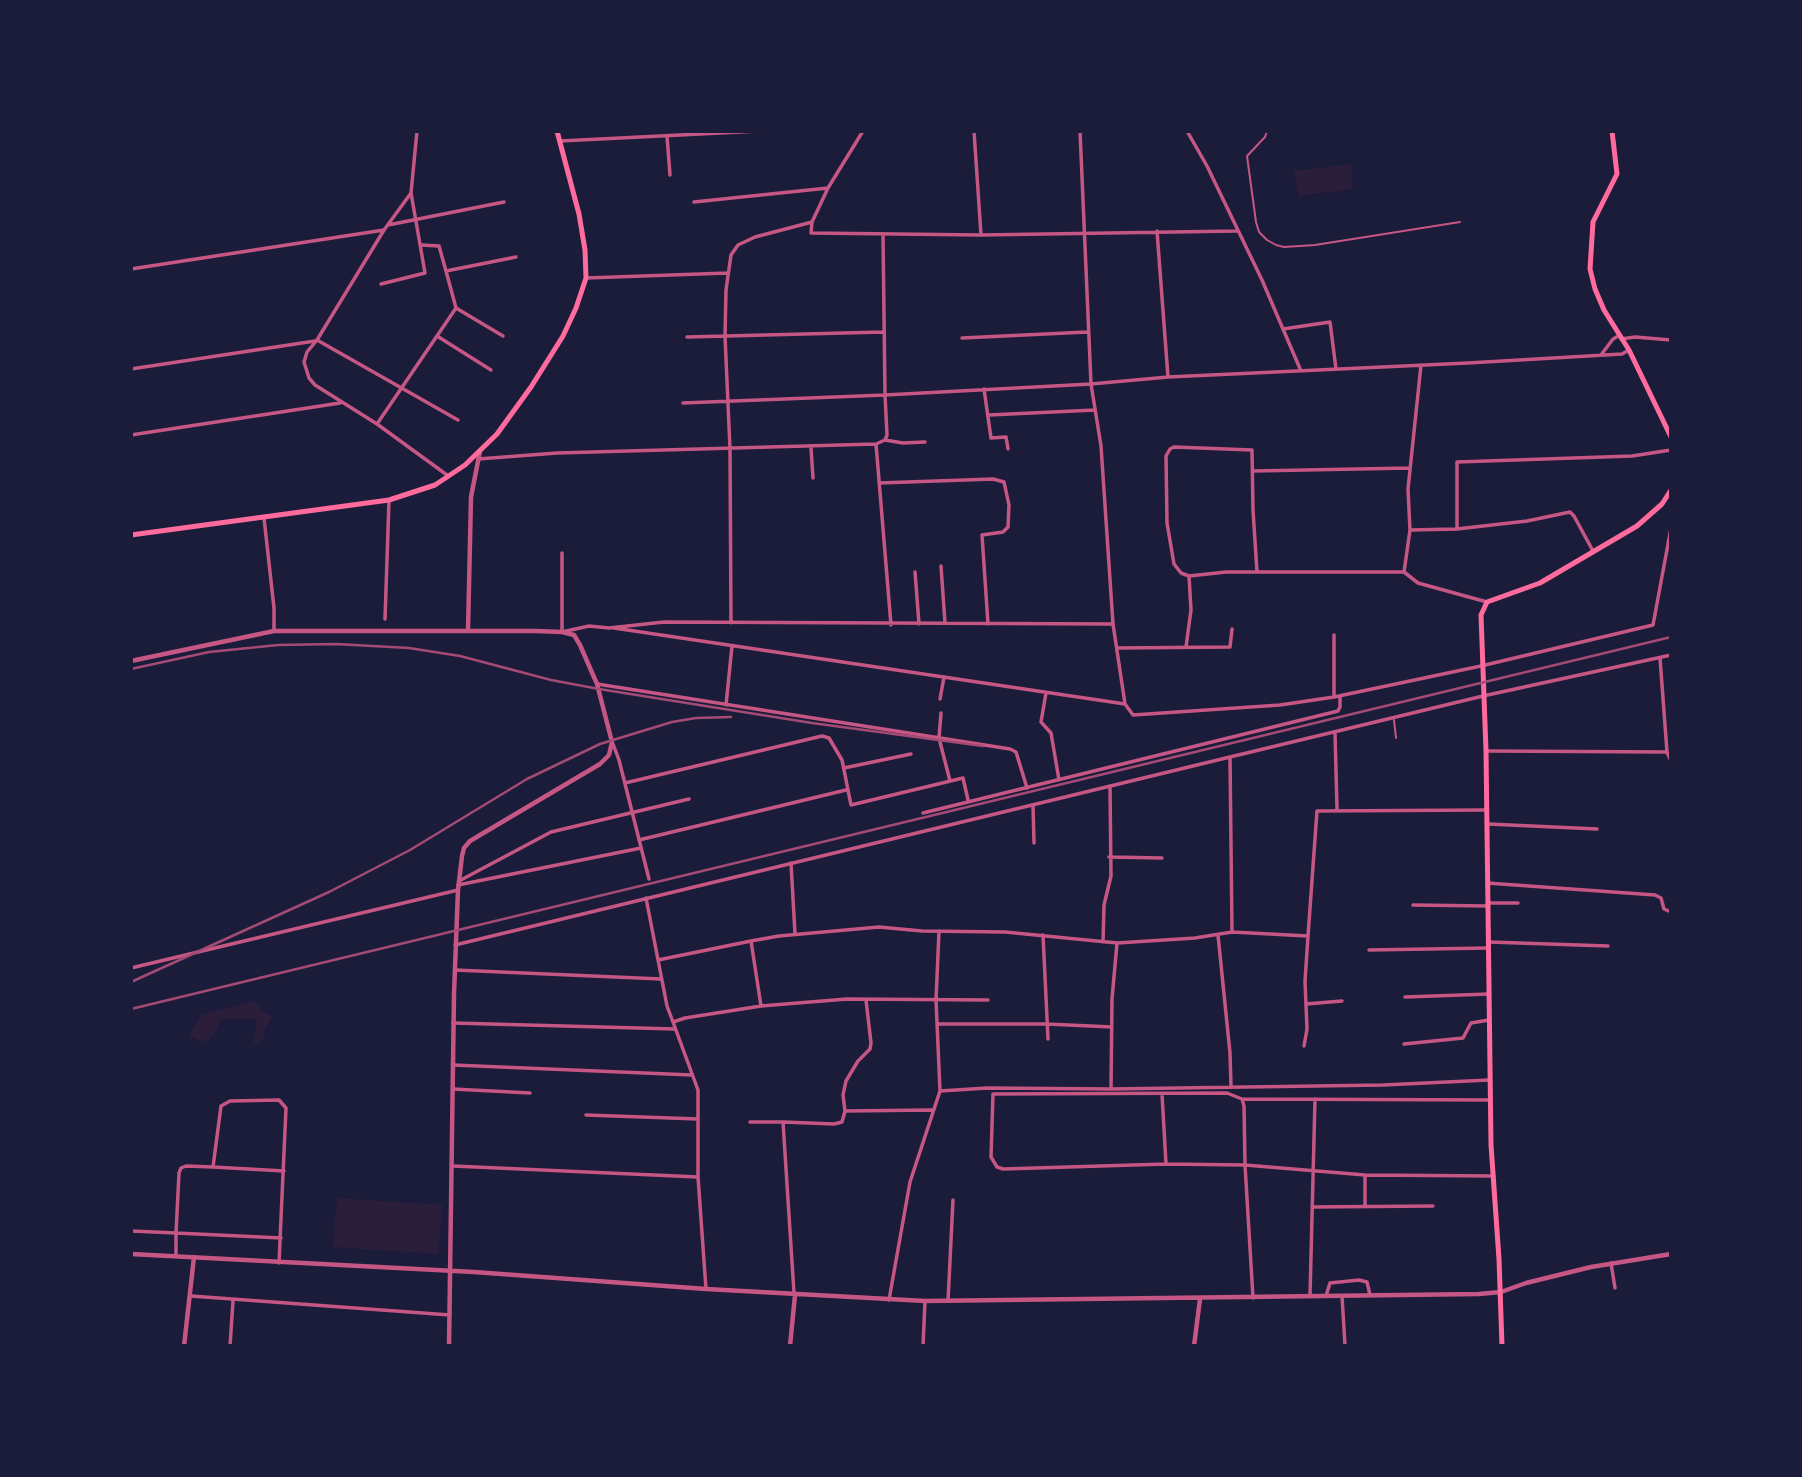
<!DOCTYPE html>
<style>
body{margin:0}
#map{position:relative;width:1802px;height:1477px;overflow:hidden;background:#1b1b3a;font-family:Signika,sans-serif}
canvas{display:block}
.frame{position:absolute;inset:0;border:133px solid #1b1b3a;pointer-events:none}
</style>
<div id="map">
<canvas width="1802" height="1477"></canvas>
<div class="frame"></div>
</div>
<script>
const ctx = document.querySelector('canvas').getContext('2d');
ctx.lineJoin = 'round';
function fillPath(path, color) {
  ctx.fillStyle = color;
  ctx.fill(path, 'evenodd');
}
function toPath(rows) {
  const path = new Path2D();
  for (const r of rows) {
    path.moveTo(r[0], r[1]);
    for (let i = 2; i < r.length; i += 2) path.lineTo(r[i], r[i + 1]);
  }
  return path;
}
function trace(path, color, width, dash) {
  ctx.strokeStyle = color;
  ctx.lineWidth = width;
  ctx.lineCap = dash ? 'butt' : 'round';
  ctx.setLineDash(dash || []);
  ctx.stroke(path);
}
const green = toPath([
 [1351,164,1353,189,1298,196,1294,171],
 [254,1001,265,1013,272,1016,265,1029,263,1040,254,1044,256,1019,221,1019,213,1036,205,1042,189,1036,201,1015],
 [337,1198,442,1205,439,1254,333,1247]
]);
const service = toPath([
 [1267,131,1265,137,1247,156,1256,222,1259,232,1267,240,1276,245,1284,247,1315,245,1460,222],
 [1394,720,1396,738]
]);
const minor = toPath([
 [417,131,411,193,384,230,317,340,307,352,304,362,309,378,315,385,377,424,447,475],
 [863,131,828,188,812,222,811,233,981,235,1237,231],
 [974,131,981,235],
 [1080,131,1091,384,1101,446,1113,624,1125,704,1133,715,1280,705,1334,697,1481,666,1653,625,1671,528],
 [1187,131,1207,166,1262,280,1301,371],
 [667,136,670,175],
 [560,141,760,131],
 [694,202,828,188],
 [388,225,504,202],
 [1157,231,1168,377],
 [422,245,439,246,446,271,516,257],
 [131,269,384,230],
 [586,278,728,273],
 [381,284,425,273,411,193],
 [456,308,503,336],
 [1283,329,1330,322,1336,369],
 [437,336,491,370],
 [687,337,883,332],
 [962,338,1087,332],
 [1621,339,1635,337,1671,340],
 [317,340,458,420],
 [1601,355,1613,339,1620,335],
 [131,369,315,341],
 [984,389,991,438,1006,437,1008,449],
 [683,403,885,395,883,235],
 [989,415,1095,410],
 [377,424,456,308,446,271],
 [131,435,340,403],
 [885,440,903,443,925,442],
 [876,444,891,625],
 [811,448,813,478],
 [478,459,557,453,876,444,885,440,887,435,885,395,1091,384,1168,377,1468,363,1622,354,1629,350],
 [1253,471,1410,468],
 [879,483,993,479,1004,482,1009,505,1008,527,1003,532,982,535,988,624],
 [264,518,274,608,274,630],
 [1457,529,1457,462,1632,456,1671,450],
 [1410,530,1457,529,1527,521,1570,512,1574,516,1593,551],
 [562,553,562,632,589,626,609,628,664,622,1113,624],
 [941,566,945,623],
 [915,572,919,624],
 [1257,572,1253,510,1252,450,1174,447,1170,449,1166,456,1167,523,1174,564,1181,573,1189,576,1226,572,1404,572,1418,583,1487,602],
 [1404,572,1410,530,1408,489,1421,365],
 [385,619,389,500],
 [731,623,730,449,725,336,726,290,731,255,738,245,755,237,812,222],
 [614,628,1125,704],
 [1334,635,1334,697],
 [1186,647,1191,610,1189,576],
 [1117,648,1230,647,1232,629],
 [1660,658,1667,752,1671,761],
 [597,684,1010,749,1016,752,1027,788],
 [1046,693,1041,722,1051,733,1059,780],
 [940,699,944,677],
 [726,705,732,646],
 [941,713,939,738,950,781],
 [1335,733,1337,809],
 [613,744,619,760,649,879],
 [1486,751,1667,752],
 [1230,757,1232,932],
 [844,768,911,754],
 [625,783,822,736,829,738,842,760,851,805,963,778,968,800],
 [1033,805,1034,843],
 [923,813,1338,711,1340,707,1340,696],
 [1488,824,1597,829],
 [639,840,846,790],
 [1109,857,1162,858],
 [791,863,795,934],
 [459,881,551,832,689,799],
 [1487,883,1655,895,1661,898,1664,909,1671,912],
 [458,885,641,848],
 [646,898,667,1006,673,1022],
 [1488,903,1518,903],
 [1413,905,1488,906],
 [1043,935,1048,1039],
 [1218,935,1230,1053,1231,1086],
 [1103,942,1104,905,1111,876,1110,786],
 [1489,942,1608,946],
 [455,945,1230,757,1483,696,1671,655],
 [1369,950,1488,948],
 [658,960,751,941],
 [131,968,458,890],
 [455,970,661,979],
 [1405,997,1489,994],
 [1306,1004,1342,1001],
 [761,1006,751,941,779,936,879,927,922,931,1005,932,1117,943,1195,938,1232,932,1308,936,1317,811,1486,810],
 [453,1023,675,1029],
 [938,1024,1047,1024,1112,1027],
 [1404,1044,1463,1038,1471,1023,1489,1020],
 [1304,1046,1307,1029,1305,981,1308,936],
 [453,1065,692,1075],
 [453,1089,530,1093],
 [1111,1089,1112,999,1117,943],
 [940,1091,987,1088,1111,1089,1383,1085,1489,1080],
 [1162,1094,1166,1164],
 [1242,1099,1491,1100],
 [845,1111,932,1110],
 [586,1115,698,1119],
 [750,1122,783,1122],
 [453,1166,698,1177],
 [213,1167,284,1171],
 [1312,1207,1433,1206],
 [1365,1207,1365,1175],
 [131,1231,176,1233,179,1173,181,1168,186,1166,213,1167,221,1106,230,1101,279,1100,286,1108,279,1263],
 [176,1256,176,1233,281,1238],
 [1611,1263,1615,1288],
 [706,1289,698,1177,698,1090,673,1022,685,1018,761,1006,847,999,988,1000],
 [794,1293,783,1122,834,1124,842,1122,845,1111,843,1095,846,1081,858,1061,870,1049,871,1043,866,1000],
 [191,1296,450,1315],
 [1310,1296,1315,1099],
 [1326,1296,1330,1283,1359,1280,1367,1282,1370,1295],
 [1342,1296,1345,1346],
 [1253,1298,1245,1165,1244,1106,1242,1099,1227,1093,993,1094,991,1157,997,1167,1003,1169,1166,1164,1245,1165,1365,1175,1494,1176],
 [889,1300,910,1182,940,1091,936,1000,939,931],
 [948,1301,953,1200],
 [230,1346,233,1301],
 [923,1346,925,1301]
]);
const tertiary = toPath([
 [468,631,471,497,480,451],
 [131,661,274,631,536,631,562,632,574,635,580,645,597,684,612,742,609,755,600,764,470,841,464,848,462,856,458,890,454,994,449,1346],
 [131,1254,474,1272,706,1289,925,1301,1479,1294,1501,1292,1526,1283,1591,1267,1671,1254],
 [184,1346,194,1257],
 [790,1346,795,1295],
 [1194,1346,1200,1299]
]);
const secondary = toPath([
 [1612,131,1617,174,1593,222,1590,269,1595,289,1604,310,1629,350,1671,437],
 [131,535,389,500,435,485,465,465,497,434,531,387,563,336,576,308,586,278,585,250,579,214,557,131],
 [1502,1346,1499,1259,1491,1145,1486,751,1481,615,1487,602,1540,583,1637,526,1662,504,1671,490]
]);
const rail = toPath([
 [131,669,209,652,278,645,336,644,409,648,460,656,551,680,599,689,812,723,983,746],
 [131,982,329,892,410,850,527,779,600,744,672,722,696,718,731,717],
 [131,1009,1671,637]
]);
fillPath(green, '#2a1e3b');
trace(service, '#c65784', 2);
trace(minor, '#c65784', 3.5);
trace(tertiary, '#c65784', 4.5);
trace(secondary, '#ff6b9d', 5);
trace(rail, '#a44b75', 2.5);
</script>
